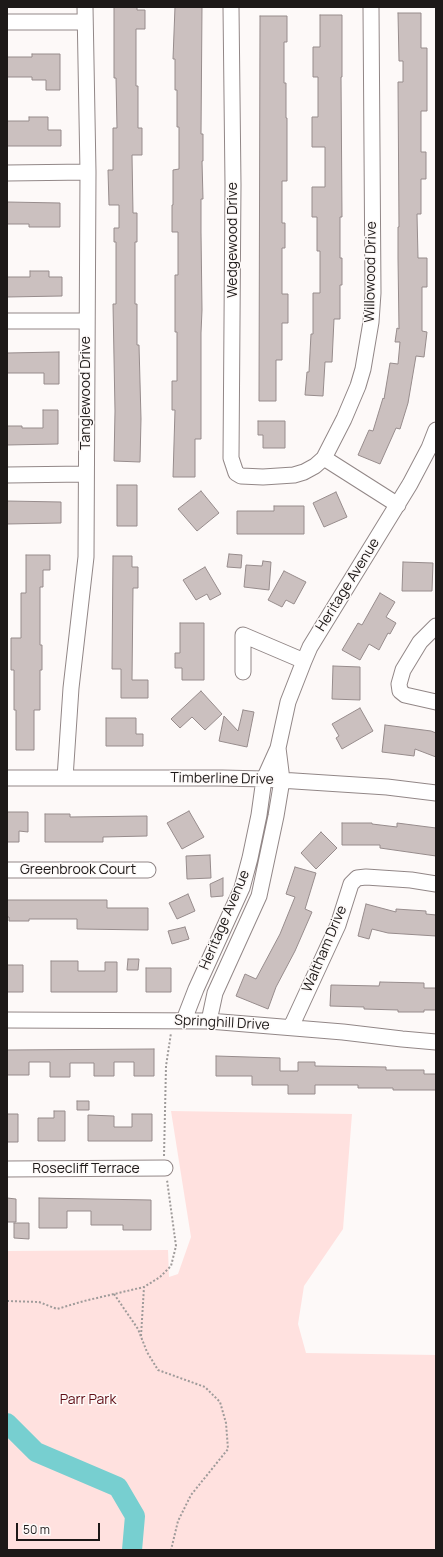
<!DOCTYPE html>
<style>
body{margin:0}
#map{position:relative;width:443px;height:1557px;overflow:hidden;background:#fdf9f8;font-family:Manrope,sans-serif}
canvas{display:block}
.frame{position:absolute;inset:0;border:8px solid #1d1918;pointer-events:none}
.scale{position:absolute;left:16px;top:1523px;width:84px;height:18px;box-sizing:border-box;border:2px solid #1d1918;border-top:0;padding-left:5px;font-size:12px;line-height:14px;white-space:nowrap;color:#1d1918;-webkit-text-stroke:3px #fdf9f8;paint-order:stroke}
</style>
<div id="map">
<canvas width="443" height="1557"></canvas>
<div class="frame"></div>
<div class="scale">50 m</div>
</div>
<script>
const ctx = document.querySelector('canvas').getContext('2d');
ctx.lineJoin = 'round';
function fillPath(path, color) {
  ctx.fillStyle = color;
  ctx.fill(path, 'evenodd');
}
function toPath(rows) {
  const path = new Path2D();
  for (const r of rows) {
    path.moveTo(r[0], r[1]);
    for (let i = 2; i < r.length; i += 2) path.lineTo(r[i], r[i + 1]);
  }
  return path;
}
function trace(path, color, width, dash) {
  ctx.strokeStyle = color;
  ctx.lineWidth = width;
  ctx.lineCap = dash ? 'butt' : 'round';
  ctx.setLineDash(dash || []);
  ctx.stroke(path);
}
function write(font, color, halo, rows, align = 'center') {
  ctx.font = font + ' Manrope,sans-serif';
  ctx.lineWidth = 3;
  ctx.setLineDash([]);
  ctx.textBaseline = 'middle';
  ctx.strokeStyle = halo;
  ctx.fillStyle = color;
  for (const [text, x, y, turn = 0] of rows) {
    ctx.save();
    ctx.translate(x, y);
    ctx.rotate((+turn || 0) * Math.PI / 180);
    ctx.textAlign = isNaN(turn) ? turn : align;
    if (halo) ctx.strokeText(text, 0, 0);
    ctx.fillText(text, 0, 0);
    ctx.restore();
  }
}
const green = toPath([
 [171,1111,352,1114,343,1229,304,1286,298,1324,306,1353,436,1355,436,1550,7,1550,7,1251,168,1250,169,1277,178,1274,191,1237]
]);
const river = toPath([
 [7,1423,36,1452,118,1487,135,1516,132,1550]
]);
const building = toPath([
 [114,7,137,7,137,10,145,10,145,29,136,29,136,86,138,86,138,128,142,128,142,155,132,155,133,213,137,213,137,242,135,242,135,304,137,304,137,345,139,345,141,419,140,462,114,461,115,411,113,304,116,304,116,242,114,242,114,228,119,228,119,205,109,205,108,170,113,170,113,128,117,128,116,78,114,78,114,7],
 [175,7,202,7,201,134,203,134,203,161,202,161,203,199,201,199,201,232,202,310,201,333,201,439,195,439,195,477,173,477,175,410,172,410,172,381,177,381,177,332,175,332,175,275,178,275,178,232,172,232,172,205,173,205,173,170,179,169,179,127,177,127,177,90,175,90,175,59,173,59,175,7],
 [398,13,421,13,421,48,427,48,427,111,421,111,421,152,426,152,426,179,421,179,421,214,417,214,418,258,427,258,427,287,422,287,422,331,427,332,424,357,416,356,408,403,400,429,396,428,380,464,358,455,369,430,373,431,383,398,384,399,390,363,398,364,400,342,395,342,397,328,399,329,398,258,398,227,399,227,398,82,403,82,403,61,399,61,398,13],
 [320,15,342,15,342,77,341,77,342,217,340,217,340,258,342,258,342,285,340,285,340,319,334,319,332,362,325,362,323,396,305,395,307,372,309,372,311,334,313,334,313,293,320,293,320,251,317,251,317,217,312,217,312,187,325,187,325,147,312,147,312,117,318,117,318,77,313,77,313,47,320,47,320,15],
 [260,16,287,16,287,42,284,42,284,83,286,83,286,118,287,118,287,181,282,181,282,223,285,223,285,248,282,248,282,294,288,294,288,323,282,323,282,360,276,360,276,401,259,401,260,16],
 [32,54,60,54,60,90,46,90,46,80,32,80,32,77,7,77,7,57,32,57,32,54],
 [29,117,48,117,48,130,61,130,61,146,7,146,7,121,29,121,29,117],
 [7,202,60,203,60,227,29,227,29,224,7,224,7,202],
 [30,271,49,271,49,277,62,277,62,296,7,297,7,277,30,277,30,271],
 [59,352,59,384,44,384,44,373,7,373,7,353,59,352],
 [43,410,58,410,58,444,7,445,7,426,22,426,22,428,43,428,43,410],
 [258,421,285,421,285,448,263,448,263,435,258,435,258,421],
 [117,485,137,485,137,526,117,526,117,485],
 [201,491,219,513,197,531,178,509,201,491],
 [336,492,347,517,324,527,313,503,336,492],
 [7,501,61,502,61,523,7,524,7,501],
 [274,506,304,506,304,534,237,534,237,511,274,511,274,506],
 [229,554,242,555,241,568,227,567,229,554],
 [26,555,50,555,50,570,43,570,43,587,40,587,40,645,42,645,42,670,40,670,40,710,34,710,34,750,16,750,16,710,14,710,14,670,11,670,11,638,21,638,21,593,26,593,26,555],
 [113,556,132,556,132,567,138,567,138,588,133,588,132,680,148,680,148,698,121,698,121,669,112,669,113,556],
 [263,561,271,562,269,590,244,587,246,565,262,566,263,561],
 [403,562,433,563,432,591,402,591,403,562],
 [205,567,221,594,210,600,207,594,196,600,183,580,205,567],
 [284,571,306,582,294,604,286,600,282,607,268,600,284,571],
 [380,593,395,602,386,617,396,623,390,634,388,633,379,650,369,644,360,660,342,650,358,623,362,625,380,593],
 [180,623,204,623,204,680,182,680,182,668,175,668,175,653,180,653,180,623],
 [333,666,360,667,360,700,332,699,333,666],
 [201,691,222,714,205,730,192,717,180,728,171,719,201,691],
 [360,708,373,731,342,749,336,738,339,736,332,724,360,708],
 [243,710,254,712,247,747,219,741,224,716,238,731,243,710],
 [106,718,136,718,136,734,143,734,143,746,106,746,106,718],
 [385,725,431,731,436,733,436,757,415,749,414,756,382,752,385,725],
 [189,811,204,837,182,849,167,823,189,811],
 [7,812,28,812,28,832,19,831,19,842,7,842,7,812],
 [45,814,70,814,70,817,147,816,147,836,103,837,103,842,45,842,45,814],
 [342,823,372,823,372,824,397,827,397,823,436,828,436,856,380,848,380,845,342,845,342,823],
 [321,832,337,848,316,869,301,853,321,832],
 [210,855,211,878,187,879,186,856,210,855],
 [295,867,316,873,305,909,312,912,295,951,276,987,268,1009,236,996,245,974,256,979,280,934,295,897,286,894,295,867],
 [223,878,223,896,211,897,210,884,223,878],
 [188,894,195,911,177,919,169,903,188,894],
 [7,900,107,900,107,908,148,908,148,930,77,929,77,919,29,919,29,921,9,921,9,917,7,917,7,900],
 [366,904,396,912,396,909,426,911,426,914,436,915,436,936,388,933,372,929,369,939,358,936,366,904],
 [185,927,189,939,172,944,168,931,185,927],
 [128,959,139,959,138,970,127,970,128,959],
 [51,961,78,961,78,971,105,971,105,962,117,962,117,992,51,992,51,961],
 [7,965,23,965,23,992,7,992,7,965],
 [146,968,171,968,171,992,146,992,146,968],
 [380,982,424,983,424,988,436,988,436,1010,424,1010,424,1012,398,1012,398,1010,364,1009,364,1007,330,1006,331,985,379,986,380,982],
 [154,1049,154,1076,134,1076,134,1062,114,1062,114,1076,94,1076,94,1063,70,1063,70,1077,50,1077,50,1062,29,1062,29,1075,7,1075,7,1050,154,1049],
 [216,1056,280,1058,280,1071,298,1071,298,1062,315,1062,315,1066,386,1067,386,1070,424,1070,424,1074,436,1074,436,1090,393,1090,393,1088,358,1088,358,1085,315,1085,315,1094,288,1094,288,1085,252,1085,252,1076,216,1076,216,1056],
 [77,1101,89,1101,89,1110,77,1110,77,1101],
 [54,1111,65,1111,65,1141,38,1141,38,1118,54,1118,54,1111],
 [7,1114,18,1114,18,1142,7,1142,7,1114],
 [132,1114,152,1114,152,1141,88,1141,88,1115,114,1116,114,1127,132,1127,132,1114],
 [7,1198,16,1199,16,1222,7,1222,7,1198],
 [39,1198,151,1200,151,1230,123,1230,123,1225,91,1225,91,1211,67,1211,67,1228,39,1228,39,1198],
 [14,1223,29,1223,29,1239,14,1238,14,1223]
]);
const path = toPath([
 [164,1156,166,1066,171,1033],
 [114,1294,138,1329,147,1352,158,1370,205,1387,220,1402,226,1423,228,1449,191,1495,178,1521,171,1550],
 [7,1301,39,1302,57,1309,84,1301,144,1287,160,1277,171,1266,176,1246,167,1180],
 [141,1336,144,1287]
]);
const minor = toPath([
 [231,7,233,185,231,458,236,473,241,476,263,477,294,475,304,472,315,466,324,458,344,419,358,386,363,369,371,322,373,293,371,7],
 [7,22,85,22],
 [7,173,88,172],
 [7,321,87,321],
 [324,458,398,505],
 [7,475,86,474],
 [436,626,420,642,403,670,399,684,400,691,405,695,436,702],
 [243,672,243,635,304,661],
 [7,778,222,778,264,779,387,787,436,793],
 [65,778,71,688,86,557,88,172,85,7],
 [7,870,148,870],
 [7,1020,209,1021,343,1032,402,1039,436,1042],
 [184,1020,196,989,242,888,250,858,259,815,264,779,278,748,288,702,304,661,310,647,410,484,429,448,436,430],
 [209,1021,215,993,259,896,276,816,282,780,278,748],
 [291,1027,338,925,351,884,357,878,366,877,411,880,436,884],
 [7,1169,165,1168]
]);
const streetNames = [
 ["Wedgewood Drive",233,240,-90],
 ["Willowood Drive",371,272,-89],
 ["Tanglewood Drive",86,393,-90],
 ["Heritage Avenue",348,585,-58],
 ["Timberline Drive",222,779,1],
 ["Greenbrook Court",78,870],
 ["Heritage Avenue",225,920,-67],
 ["Waltham Drive",325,949,-67],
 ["Springhill Drive",222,1023,3],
 ["Rosecliff Terrace",86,1169]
];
const parkNames = [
 ["Parr Park",88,1400]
];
fillPath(green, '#ffe1df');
trace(river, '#77cfd0', 20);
fillPath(building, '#cbc0bf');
trace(building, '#978c8c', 1);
trace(minor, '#928787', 17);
trace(path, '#9f9b9a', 2, [2, 2]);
trace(minor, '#fff', 15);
write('14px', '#1d1918', '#fdf9f8', streetNames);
write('14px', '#5f0c14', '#fdf9f8', parkNames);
</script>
